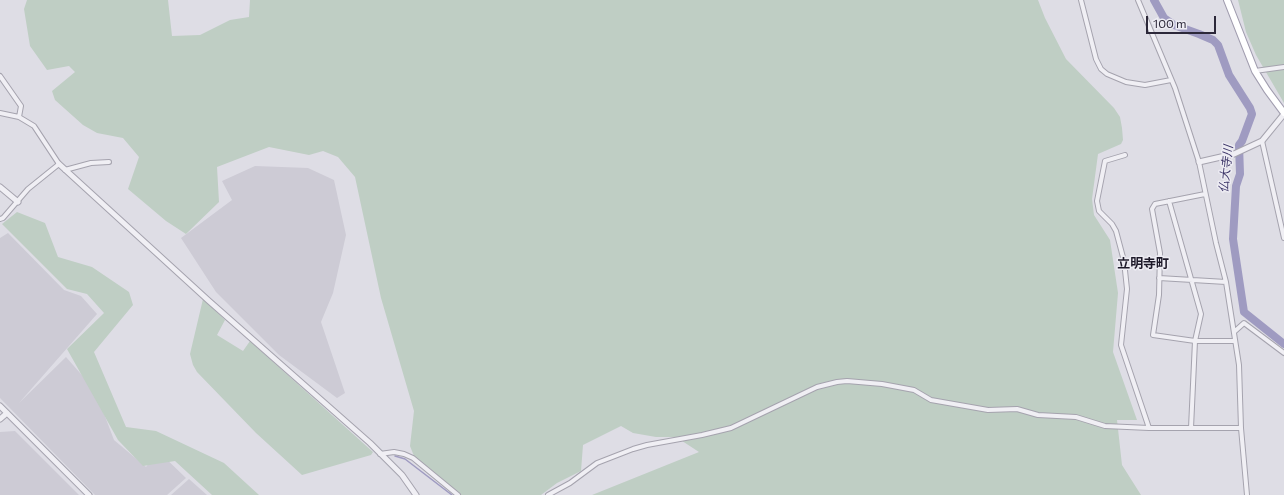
<!DOCTYPE html>
<meta charset="utf-8">
<style>
body{margin:0}
#map{position:relative;width:1284px;height:495px;overflow:hidden;background:#dedde5;font-family:Commissioner,sans-serif}
canvas{display:block}
.scale{position:absolute;left:1146px;top:16px;width:70px;height:18px;box-sizing:border-box;border:2px solid #2c2839;border-top:0;padding-left:5px;font-size:12px;line-height:14px;white-space:nowrap;color:#2c2839;-webkit-text-stroke:3px #edecf3;paint-order:stroke}
</style>
<div id="map">
<canvas width="1284" height="495"></canvas>
<div class="scale">100 m</div>
</div>
<script>
const ctx = document.querySelector('canvas').getContext('2d');
ctx.lineJoin = 'round';
function fillPath(path, color) {
  ctx.fillStyle = color;
  ctx.fill(path, 'evenodd');
}
function toPath(rows) {
  const path = new Path2D();
  for (const r of rows) {
    path.moveTo(r[0], r[1]);
    for (let i = 2; i < r.length; i += 2) path.lineTo(r[i], r[i + 1]);
  }
  return path;
}
function trace(path, color, width, dash) {
  ctx.strokeStyle = color;
  ctx.lineWidth = width;
  ctx.lineCap = dash ? 'butt' : 'round';
  ctx.setLineDash(dash || []);
  ctx.stroke(path);
}
function write(font, color, halo, rows, align = 'center') {
  ctx.font = font + ' Commissioner,"Noto Sans JP",sans-serif';
  ctx.lineWidth = 3;
  ctx.setLineDash([]);
  ctx.textBaseline = 'middle';
  ctx.strokeStyle = halo;
  ctx.fillStyle = color;
  for (const [text, x, y, turn = 0] of rows) {
    ctx.save();
    ctx.translate(x, y);
    ctx.rotate((+turn || 0) * Math.PI / 180);
    ctx.textAlign = isNaN(turn) ? turn : align;
    if (halo) ctx.strokeText(text, 0, 0);
    ctx.fillText(text, 0, 0);
    ctx.restore();
  }
}
const built = toPath([
 [255,166,308,168,334,180,346,235,333,293,321,322,345,393,337,398,279,355,216,292,181,238,232,200,222,181],
 [8,233,64,290,81,296,97,314,19,403,66,357,95,390,114,440,146,467,159,452,186,478,167,495,95,495,0,398,0,238],
 [15,431,79,495,0,495,0,432],
 [189,479,207,495,171,495]
]);
const green = toPath([
 [27,0,168,0,172,36,200,35,230,20,249,17,250,0,1038,0,1045,18,1066,59,1114,108,1120,117,1122,128,1123,140,1121,144,1098,154,1092,199,1094,215,1110,240,1118,293,1113,352,1137,420,1117,420,1122,465,1141,495,592,495,699,452,676,437,656,437,633,433,621,426,583,445,581,471,557,483,541,495,460,495,439,477,416,461,410,446,414,411,381,298,355,177,338,157,323,151,309,155,269,147,217,167,219,202,186,234,166,221,128,189,139,157,123,138,97,133,83,125,55,100,52,91,75,72,69,66,47,70,30,46,24,9],
 [1238,0,1284,0,1284,103,1256,55,1246,32],
 [17,212,45,223,58,257,92,267,129,292,133,305,94,352,126,427,156,431,224,463,259,495,212,495,175,461,143,466,118,440,67,349,104,313,87,294,67,289,2,224],
 [203,299,225,320,217,335,243,351,250,341,373,452,371,455,302,475,256,433,197,372,193,365,190,354]
]);
const stream = toPath([
 [395,456,405,459,452,495]
]);
const river = toPath([
 [1154,0,1164,18,1174,25,1199,34,1213,40,1218,45,1229,75,1250,108,1252,114,1242,141,1239,145,1240,174,1236,186,1233,239,1244,312,1284,344]
]);
const minor = toPath([
 [1081,0,1096,59,1101,69,1107,74,1126,82,1145,85,1171,80],
 [1138,0,1175,88,1199,162,1216,243,1226,282,1239,365,1241,428,1247,495],
 [1255,71,1284,67],
 [0,76,21,106,19,117],
 [0,113,19,117,34,126,59,164,28,189,3,218,0,219],
 [1262,141,1284,238],
 [1125,155,1105,161,1097,201,1099,211,1112,224,1116,231,1124,261,1127,289,1121,345,1149,428],
 [65,170,91,163,109,162],
 [1205,194,1155,204,1152,209,1160,253,1159,295,1153,335,1195,341,1235,341],
 [1169,201,1201,314,1195,341,1191,428],
 [1159,278,1226,282],
 [1234,332,1244,323,1284,353],
 [380,454,394,452,404,454,413,458,458,495],
 [548,495,570,483,597,463,633,449,647,445,702,435,731,428,817,387,837,382,847,381,882,384,914,390,931,400,988,410,1017,409,1038,415,1076,417,1105,426,1149,428,1241,428]
]);
const tertiary = toPath([
 [1199,162,1234,154,1262,141,1284,114],
 [59,164,209,301,370,443,402,475,416,495],
 [0,187,18,202],
 [0,406,89,495],
 [0,419,7,413]
]);
const primary = toPath([
 [1227,0,1255,71,1267,90,1284,113]
]);
const waterNames = [
 ["仏大寺川",1226,169,-84]
];
const quarterNames = [
 ["立明寺町",1143,264]
];
fillPath(built, '#cdcbd5');
fillPath(green, '#bfcec4');
trace(stream, '#9f9bc1', 1.5);
trace(river, '#9f9bc1', 8);
trace(minor, '#a5a3ae', 6);
trace(tertiary, '#a5a3ae', 7);
trace(primary, '#a19daf', 8);
trace(minor, '#f0eff4', 4);
trace(tertiary, '#f0eff4', 5);
trace(primary, '#fff', 6);
write('italic 12px', '#3e3769', '#edecf3', waterNames);
write('bold 13px', '#1e1a2a', '#edecf3', quarterNames);
</script>
